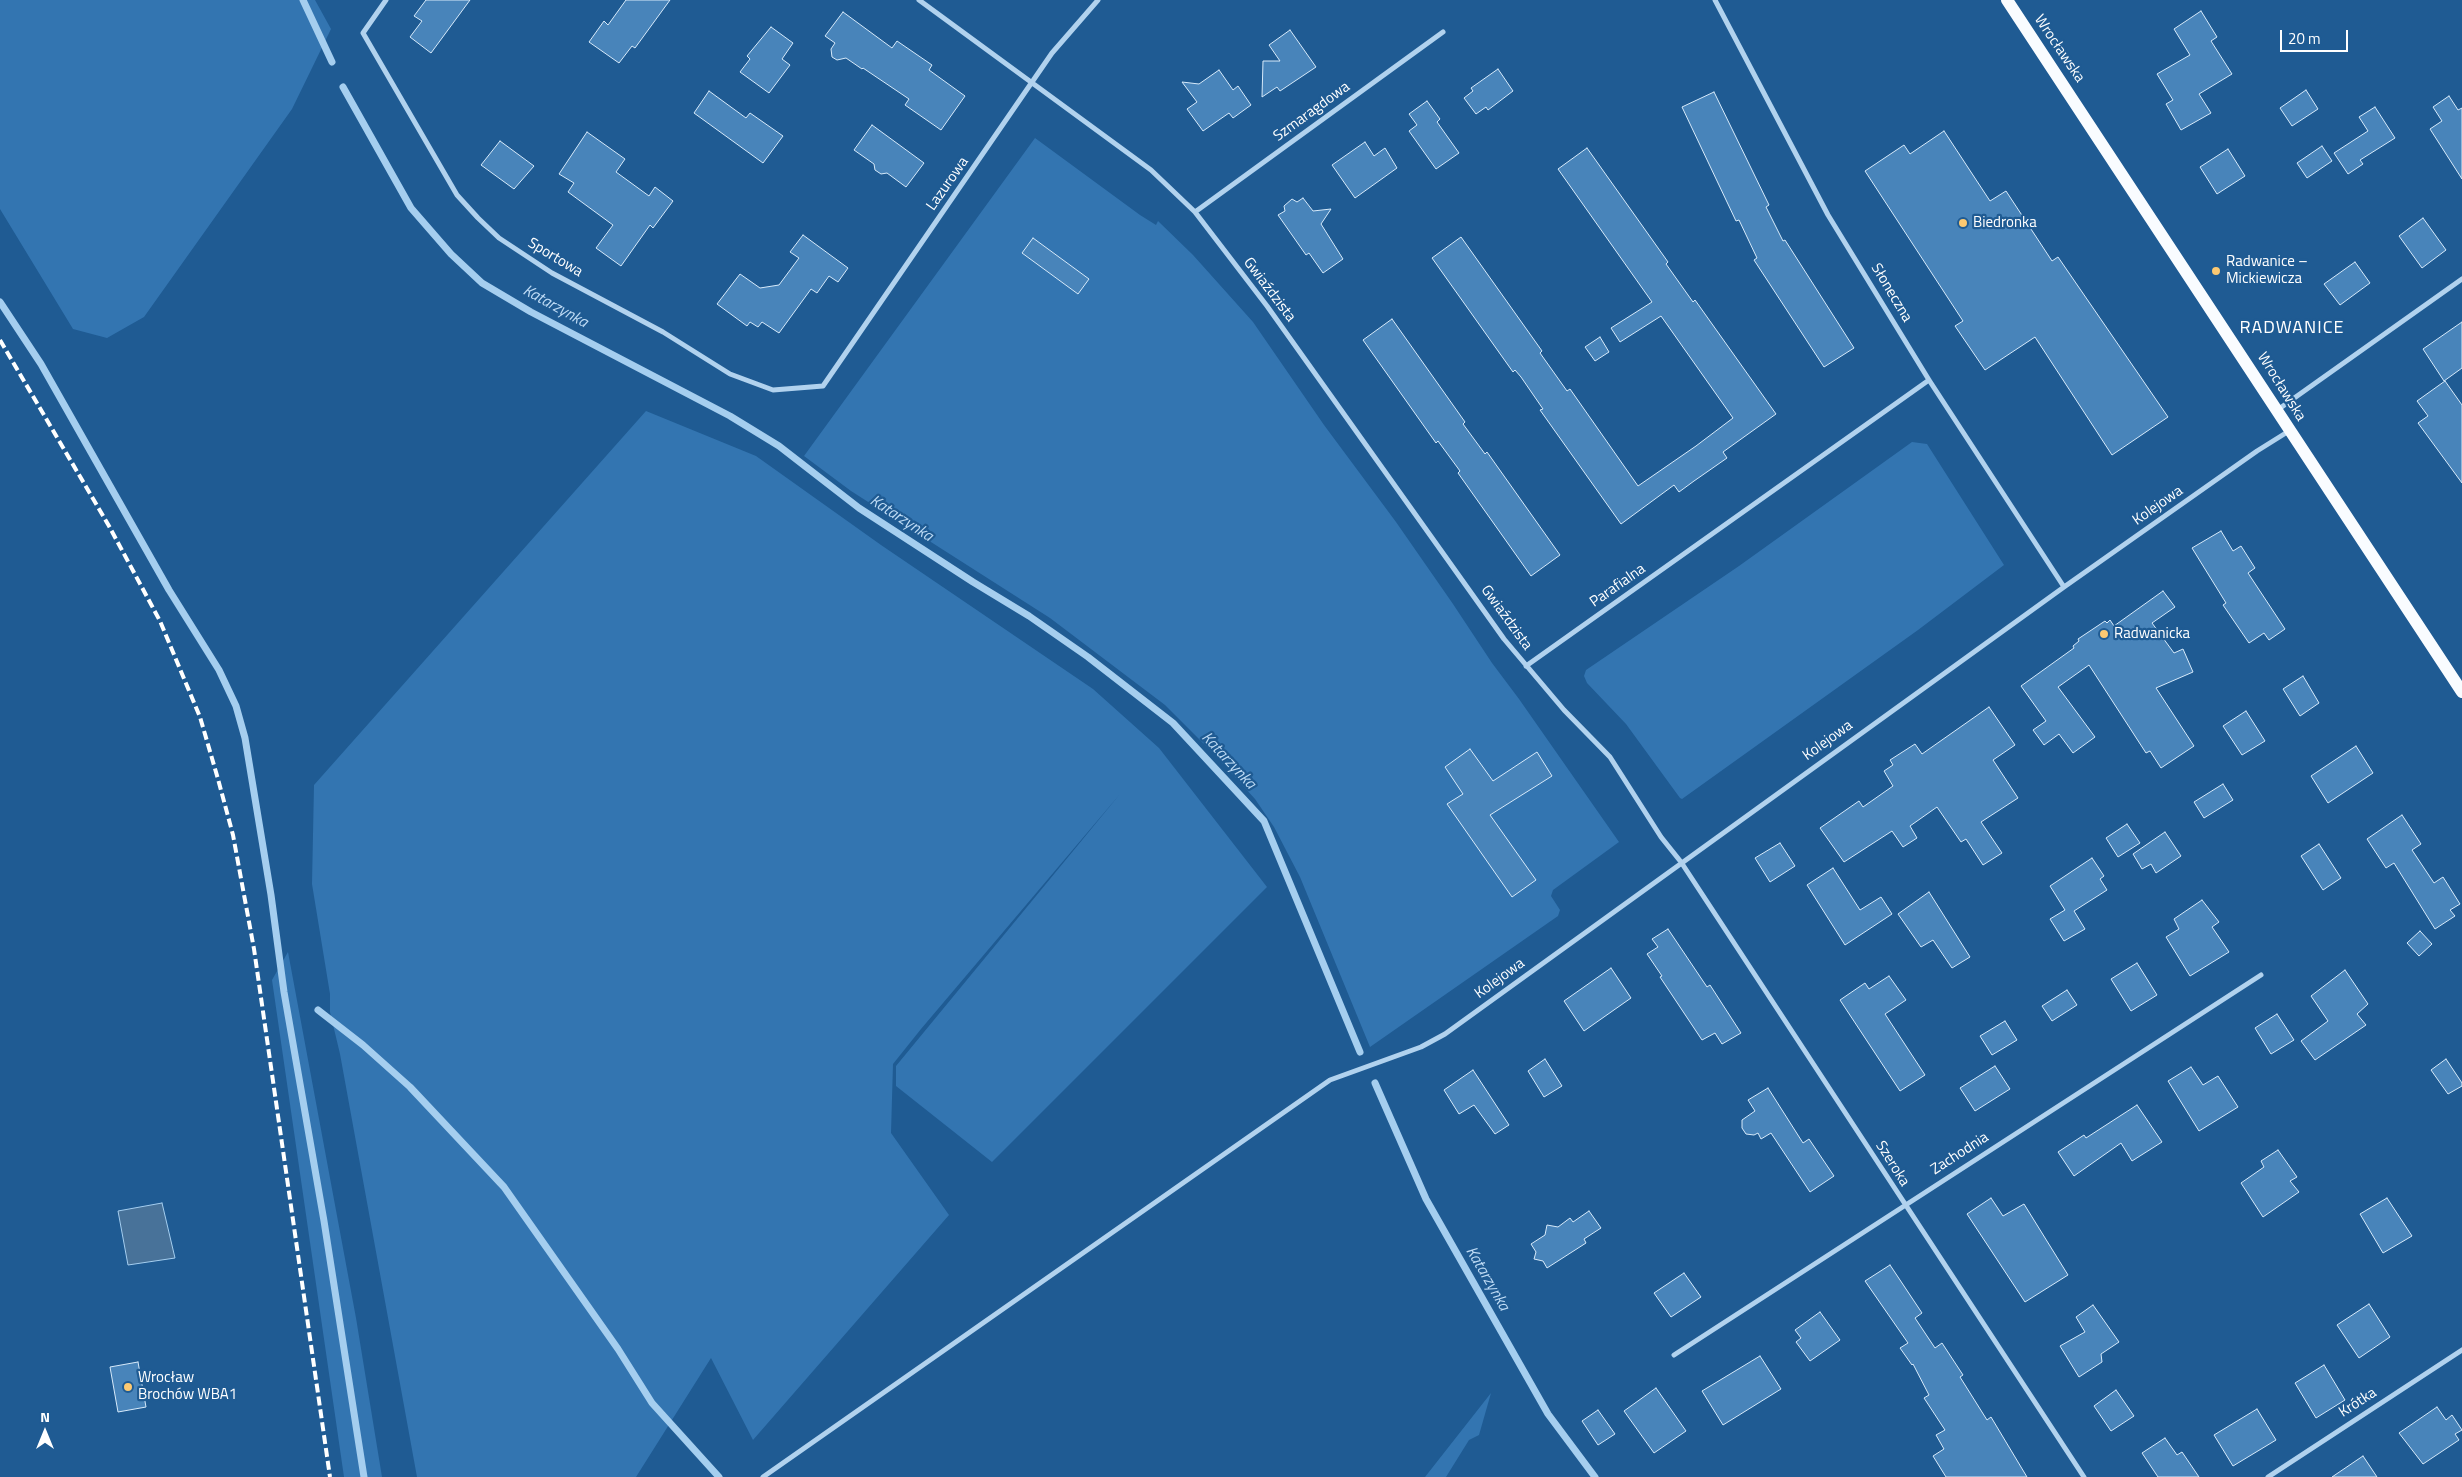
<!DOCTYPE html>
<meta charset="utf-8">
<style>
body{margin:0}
#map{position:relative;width:2462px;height:1477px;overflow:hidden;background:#1f5b93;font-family:"Titillium Web",sans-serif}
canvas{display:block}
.north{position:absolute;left:20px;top:1407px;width:50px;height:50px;-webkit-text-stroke:4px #1f5b93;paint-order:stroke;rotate:0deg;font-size:14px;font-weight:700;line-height:20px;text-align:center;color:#fff}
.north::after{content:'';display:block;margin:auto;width:18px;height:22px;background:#fff;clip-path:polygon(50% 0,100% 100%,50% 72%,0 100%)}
.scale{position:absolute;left:2280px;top:30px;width:68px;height:22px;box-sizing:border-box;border:2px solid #fff;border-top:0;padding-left:6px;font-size:15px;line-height:18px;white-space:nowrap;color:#fff;-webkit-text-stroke:4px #1f5b93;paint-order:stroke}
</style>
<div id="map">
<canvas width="2462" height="1477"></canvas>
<div class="north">N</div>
<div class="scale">20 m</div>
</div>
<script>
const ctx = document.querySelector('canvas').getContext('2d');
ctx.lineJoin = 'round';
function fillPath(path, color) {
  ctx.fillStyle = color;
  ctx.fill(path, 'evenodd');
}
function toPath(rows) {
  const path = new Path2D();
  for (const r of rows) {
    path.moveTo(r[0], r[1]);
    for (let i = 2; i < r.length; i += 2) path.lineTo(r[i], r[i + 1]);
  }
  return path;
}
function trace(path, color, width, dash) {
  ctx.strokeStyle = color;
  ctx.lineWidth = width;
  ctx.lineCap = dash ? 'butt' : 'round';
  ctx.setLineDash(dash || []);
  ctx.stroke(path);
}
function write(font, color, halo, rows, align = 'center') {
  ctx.font = font + ' "Titillium Web",sans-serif';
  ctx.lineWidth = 4.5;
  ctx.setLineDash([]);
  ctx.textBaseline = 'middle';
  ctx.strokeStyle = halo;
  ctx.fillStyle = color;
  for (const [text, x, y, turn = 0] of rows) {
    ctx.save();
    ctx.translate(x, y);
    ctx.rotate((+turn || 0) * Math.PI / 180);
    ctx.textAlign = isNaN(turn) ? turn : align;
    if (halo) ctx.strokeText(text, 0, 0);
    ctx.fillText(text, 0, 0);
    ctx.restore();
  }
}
const green = toPath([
 [0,0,315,0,331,29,292,109,144,317,107,338,73,329,0,209],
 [1035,138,1140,215,1156,225,1158,221,1193,255,1253,322,1324,425,1396,522,1453,604,1492,663,1519,699,1619,842,1553,890,1551,896,1560,910,1558,916,1370,1047,1300,877,1274,827,1255,799,1212,752,1165,705,1050,618,851,491,804,456],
 [646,411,756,456,881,545,1093,689,1159,748,1267,887,992,1162,896,1086,896,1066,1120,794,921,1029,893,1064,891,1133,949,1215,753,1440,711,1358,636,1477,417,1477,340,1054,330,1012,330,994,312,884,314,785],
 [1912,442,1927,444,2004,565,1918,630,1682,799,1680,798,1626,724,1587,683,1584,676,1586,670,1739,566],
 [288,952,356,1318,382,1477,344,1477,272,980],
 [1491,1393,1479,1435,1469,1440,1446,1477,1425,1477]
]);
const water = toPath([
 [162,1203,175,1258,128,1265,118,1211,162,1203]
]);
const stream = toPath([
 [303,0,332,62],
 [343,87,411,208,451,254,482,283,531,312,730,416,779,446,859,508,973,582,1029,616,1088,657,1173,723,1264,821,1360,1052],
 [0,302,41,364,169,590,219,670,236,706,245,738,271,895,284,992,324,1221,364,1477],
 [318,1010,363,1045,410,1087,504,1187,618,1349,652,1403,719,1477],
 [1375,1083,1426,1199,1548,1414,1595,1477]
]);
const building = toPath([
 [426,0,470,0,431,53,410,37,422,21,414,16,426,0],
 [626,0,670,0,635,48,632,46,619,63,589,42,604,21,608,25,626,0],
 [2201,11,2217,37,2211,41,2232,74,2199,94,2211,113,2181,130,2166,104,2173,100,2157,74,2190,55,2174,29,2201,11],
 [843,12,892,48,897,41,932,65,929,70,965,96,941,130,905,105,909,99,863,68,862,69,846,58,837,60,832,57,831,49,835,43,825,36,843,12],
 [771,27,793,43,782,59,790,65,769,93,740,72,750,59,747,56,771,27],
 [1290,30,1316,67,1280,91,1277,87,1262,97,1263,61,1280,61,1269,45,1290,30],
 [1498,69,1513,91,1488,110,1486,107,1476,114,1464,98,1473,91,1471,88,1498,69],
 [1219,70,1233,90,1238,86,1251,105,1233,118,1229,113,1203,131,1187,109,1197,102,1182,82,1199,84,1219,70],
 [2306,90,2318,109,2292,126,2280,108,2306,90],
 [709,91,746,118,750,113,783,136,763,163,694,113,709,91],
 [1714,92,1769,205,1766,207,1783,241,1785,240,1854,348,1824,367,1754,260,1757,258,1739,220,1736,221,1682,107,1714,92],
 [2449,96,2458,110,2462,108,2462,179,2430,129,2442,121,2433,107,2449,96],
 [1427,101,1440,119,1437,122,1459,153,1436,169,1409,131,1417,125,1409,114,1427,101],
 [2375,107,2395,138,2360,160,2363,164,2348,174,2334,153,2368,131,2359,117,2375,107],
 [872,125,924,163,906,187,887,173,881,174,875,170,874,164,854,150,872,125],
 [1944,131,1990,201,2006,191,2052,261,2058,257,2168,417,2112,455,2035,337,1985,370,1955,326,1963,321,1865,171,1904,145,1910,154,1944,131],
 [587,132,625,159,616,172,649,196,655,187,673,201,653,228,650,225,621,266,596,248,613,225,568,192,574,183,559,174,587,132],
 [500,141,534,166,514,189,481,165,500,141],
 [1365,142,1374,156,1385,148,1397,168,1355,198,1332,165,1365,142],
 [2322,146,2332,161,2307,178,2297,163,2322,146],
 [1587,148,1668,262,1666,264,1693,302,1695,300,1776,414,1723,452,1727,458,1694,481,1679,492,1674,485,1621,524,1540,410,1543,409,1521,377,1515,370,1513,372,1432,258,1461,237,1542,351,1540,353,1567,391,1570,389,1638,486,1696,446,1733,418,1661,316,1620,342,1611,328,1652,302,1558,169,1587,148],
 [2228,149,2245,176,2217,194,2200,167,2228,149],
 [1303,198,1313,211,1331,209,1321,224,1343,259,1323,273,1309,253,1306,255,1278,215,1285,211,1284,206,1292,199,1297,202,1303,198],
 [2423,218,2446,250,2422,268,2399,236,2423,218],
 [803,235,848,268,838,282,829,276,817,293,811,289,779,333,762,322,758,327,750,322,747,326,717,304,740,274,760,288,779,285,799,258,790,252,803,235],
 [1033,238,1089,279,1078,294,1022,253,1033,238],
 [2355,262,2370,283,2340,305,2324,284,2355,262],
 [1392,319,1465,422,1463,424,1485,454,1487,452,1560,555,1531,576,1458,473,1460,471,1438,441,1436,443,1363,340,1392,319],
 [2462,322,2462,368,2444,381,2423,349,2462,322],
 [1600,337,1609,352,1595,361,1585,347,1600,337],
 [2445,381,2462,405,2462,483,2418,423,2428,416,2417,401,2445,381],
 [2221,531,2233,551,2241,546,2255,568,2248,573,2285,629,2269,640,2264,633,2249,643,2223,605,2226,603,2192,548,2221,531],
 [2163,591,2175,607,2152,623,2174,653,2183,649,2193,672,2156,688,2194,746,2161,768,2150,751,2146,753,2089,665,2058,687,2095,737,2073,753,2059,734,2044,745,2033,730,2046,721,2021,686,2074,648,2073,646,2079,641,2078,639,2105,621,2107,623,2110,620,2114,626,2163,591],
 [2303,676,2319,703,2300,716,2283,689,2303,676],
 [1989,707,2015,745,1993,760,2018,798,1981,822,2002,853,1983,865,1966,839,1961,842,1937,807,1910,826,1917,838,1903,847,1892,831,1844,862,1820,828,1859,801,1863,807,1893,786,1884,771,1893,765,1890,760,1915,744,1922,754,1989,707],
 [2246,711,2265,741,2242,755,2223,726,2246,711],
 [2356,746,2373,773,2328,803,2311,776,2356,746],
 [1470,749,1493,781,1537,752,1552,776,1490,815,1536,880,1512,897,1447,804,1463,794,1445,767,1470,749],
 [2223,784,2233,800,2204,818,2194,802,2223,784],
 [2402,815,2421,844,2412,850,2434,883,2443,877,2460,904,2450,910,2455,916,2435,929,2394,863,2386,868,2367,839,2402,815],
 [2127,824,2140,843,2118,857,2106,838,2127,824],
 [2165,832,2181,856,2156,873,2151,864,2142,869,2133,854,2165,832],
 [1780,843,1795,866,1770,882,1755,858,1780,843],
 [2319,844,2341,878,2323,890,2301,856,2319,844],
 [2092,858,2104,876,2100,879,2107,890,2074,911,2085,929,2064,941,2050,919,2065,910,2050,886,2092,858],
 [1833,868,1860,910,1881,897,1892,914,1845,945,1807,885,1833,868],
 [1929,892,1970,957,1952,968,1933,940,1921,947,1898,914,1929,892],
 [2202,900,2219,922,2212,927,2229,952,2190,976,2166,937,2179,929,2174,919,2202,900],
 [1668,929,1707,987,1710,985,1741,1033,1722,1044,1715,1033,1702,1040,1660,977,1662,976,1647,954,1658,947,1652,939,1668,929],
 [2420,931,2432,944,2419,956,2407,943,2420,931],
 [2137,963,2157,995,2131,1011,2111,979,2137,963],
 [1611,968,1631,998,1584,1031,1564,1001,1611,968],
 [2345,970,2368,1004,2357,1014,2366,1025,2315,1060,2301,1041,2328,1021,2311,996,2345,970],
 [1889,976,1906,1000,1885,1014,1925,1075,1900,1091,1840,1000,1865,983,1869,989,1889,976],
 [2067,990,2077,1005,2052,1021,2042,1006,2067,990],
 [2277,1014,2294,1040,2271,1054,2255,1028,2277,1014],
 [2005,1021,2017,1040,1992,1055,1980,1036,2005,1021],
 [1545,1059,1562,1086,1544,1097,1528,1071,1545,1059],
 [2446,1059,2462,1083,2462,1086,2448,1094,2431,1070,2446,1059],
 [1995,1066,2010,1089,1975,1111,1960,1088,1995,1066],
 [2191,1067,2203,1085,2218,1076,2238,1107,2199,1131,2168,1081,2191,1067],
 [1473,1070,1509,1125,1495,1134,1474,1105,1459,1114,1444,1090,1473,1070],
 [1768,1088,1803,1143,1809,1139,1834,1176,1810,1192,1771,1133,1761,1139,1758,1133,1754,1135,1746,1134,1742,1128,1742,1120,1755,1111,1748,1100,1768,1088],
 [2137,1105,2162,1142,2132,1161,2121,1143,2074,1176,2058,1152,2084,1135,2086,1138,2137,1105],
 [2278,1150,2297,1177,2290,1181,2299,1192,2263,1217,2241,1183,2264,1167,2261,1161,2278,1150],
 [1991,1198,2003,1216,2024,1204,2068,1275,2025,1302,1967,1214,1991,1198],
 [2387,1198,2412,1236,2383,1253,2360,1214,2387,1198],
 [1589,1211,1601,1228,1584,1239,1586,1243,1547,1268,1543,1261,1534,1259,1536,1252,1531,1244,1545,1235,1547,1225,1558,1227,1570,1218,1573,1222,1589,1211],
 [1890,1265,1922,1313,1915,1318,1935,1348,1942,1343,1963,1375,1960,1377,1987,1420,1991,1417,2027,1477,1946,1477,1933,1456,1944,1449,1936,1435,1945,1430,1924,1398,1929,1395,1913,1364,1912,1365,1900,1348,1908,1343,1865,1281,1890,1265],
 [1684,1273,1701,1297,1671,1317,1654,1293,1684,1273],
 [2369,1304,2390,1337,2359,1358,2337,1325,2369,1304],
 [2093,1305,2119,1342,2101,1354,2102,1362,2079,1377,2060,1346,2085,1332,2076,1317,2093,1305],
 [1820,1312,1840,1340,1810,1361,1796,1342,1801,1338,1795,1330,1820,1312],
 [1760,1356,1781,1389,1723,1425,1702,1391,1760,1356],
 [138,1362,146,1407,118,1412,110,1367,138,1362],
 [2324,1365,2345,1400,2316,1418,2295,1383,2324,1365],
 [1656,1388,1686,1431,1654,1453,1624,1411,1656,1388],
 [2116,1390,2134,1416,2111,1431,2094,1406,2116,1390],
 [2437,1407,2446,1420,2452,1415,2462,1430,2455,1434,2459,1440,2423,1464,2399,1433,2437,1407],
 [2257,1409,2276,1440,2233,1466,2214,1435,2257,1409],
 [1598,1410,1615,1434,1598,1445,1582,1421,1598,1410],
 [2165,1438,2177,1455,2182,1452,2199,1477,2158,1477,2142,1453,2165,1438],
 [2363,1456,2377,1477,2332,1477,2363,1456]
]);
const street = toPath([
 [386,0,363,33,457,195,478,218,499,238,552,273,663,332,730,374,773,390,823,386,1052,53,1098,0],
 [919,0,1151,170,1195,212,1267,306,1504,639,1564,710,1610,757,1661,837,1681,862,2084,1477],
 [1715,0,1828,215,1929,380,2064,587],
 [1195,212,1443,32],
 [2276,411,2462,279],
 [1526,666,1929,380],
 [1674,1355,2261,975],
 [763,1477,1330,1080,1421,1047,1445,1034,2064,587,2257,451,2289,431],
 [2268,1477,2462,1350]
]);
const primary = toPath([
 [2007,0,2462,692]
]);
const rail = toPath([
 [0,340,109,526,160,621,200,717,218,779,233,835,254,949,330,1477]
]);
const markers = [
 [1963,223,5,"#fcc972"],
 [2216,271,5,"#fcc972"],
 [2104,634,5,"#fcc972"],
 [128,1387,5,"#fcc972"]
];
const streetNames = [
 ["Wrocławska",2059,49,56],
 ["Szmaragdowa",1312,112,-36],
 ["Lazurowa",948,184,-55],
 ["Sportowa",555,258,31],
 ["Gwiaździsta",1269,290,53],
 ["Słoneczna",1891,293,59],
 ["Wrocławska",2281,387,58],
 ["Kolejowa",2158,506,-35],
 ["Parafialna",1618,586,-35],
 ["Gwiaździsta",1506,618,54],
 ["Kolejowa",1828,741,-36],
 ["Kolejowa",1500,979,-36],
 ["Zachodnia",1960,1154,-33],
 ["Szeroka",1892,1164,58],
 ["Krótka",2358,1403,-33]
];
const poiNames = [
 ["Biedronka",1973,223],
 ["Radwanice –",2226,262],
 ["Mickiewicza",2226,279],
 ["Radwanicka",2114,634],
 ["Wrocław",138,1378],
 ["Brochów WBA1",138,1395]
];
const waterNames = [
 ["Katarzynka",555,307,29],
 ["Katarzynka",901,519,33],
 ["Katarzynka",1228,761,47],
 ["Katarzynka",1487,1279,60]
];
const quarterNames = [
 ["RADWANICE",2292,329]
];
fillPath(green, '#3375b1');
fillPath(water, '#487299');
trace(water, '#a5ceef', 1);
trace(stream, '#a5ceef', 7);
fillPath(building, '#4884ba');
trace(building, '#d7eafa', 1);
trace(street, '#b1d2ee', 5);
trace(primary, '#f9fcff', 12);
trace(rail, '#fff', 4, [9, 4]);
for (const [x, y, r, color] of markers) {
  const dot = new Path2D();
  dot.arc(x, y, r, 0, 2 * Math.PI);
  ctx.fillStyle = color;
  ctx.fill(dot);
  trace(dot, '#1f5b93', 2);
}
write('15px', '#fff', '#1f5b93', streetNames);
write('15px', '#fff', '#1f5b93', poiNames, 'left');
write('italic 16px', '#bedbf5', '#1f5b93', waterNames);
ctx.letterSpacing = '1px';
write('18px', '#fff', '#1f5b93', quarterNames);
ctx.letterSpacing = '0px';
</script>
